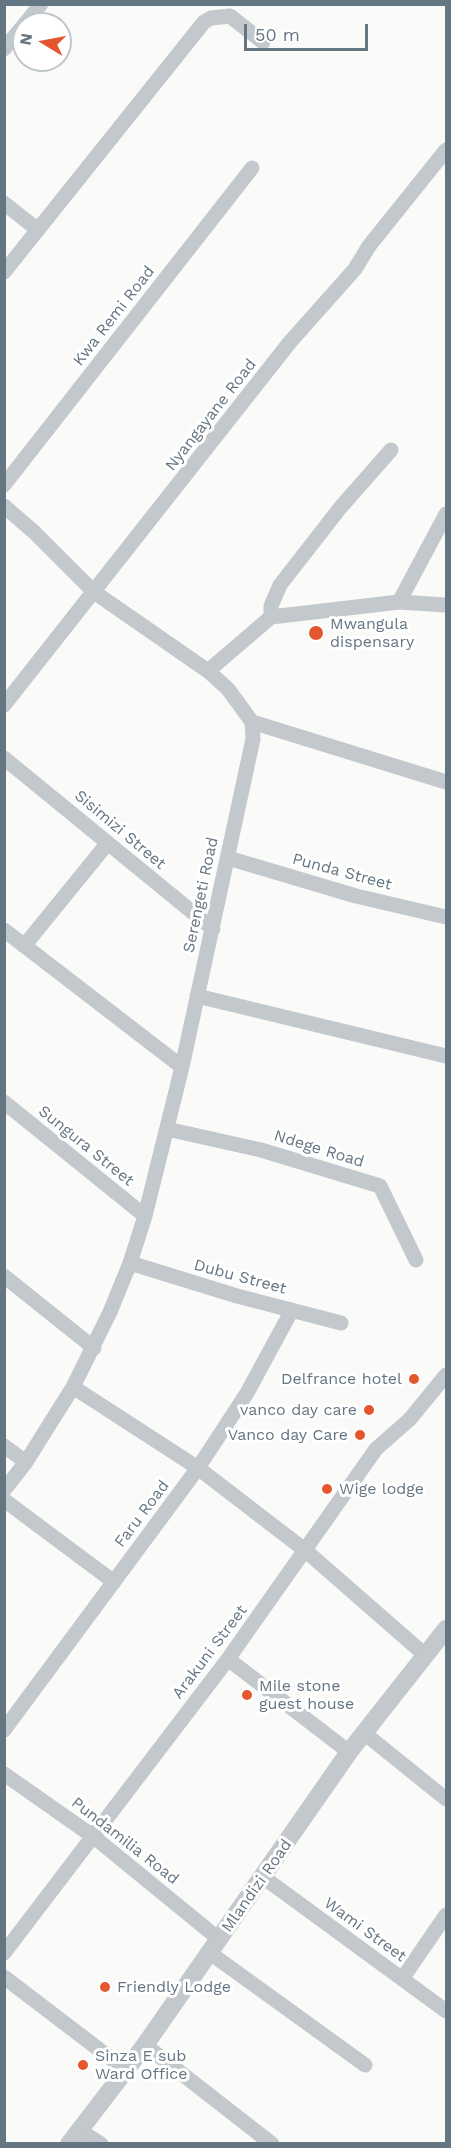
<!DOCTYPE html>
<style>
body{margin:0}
#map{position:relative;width:451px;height:2148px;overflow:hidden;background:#fafaf8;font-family:"Work Sans",sans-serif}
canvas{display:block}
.frame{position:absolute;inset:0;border:6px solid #657683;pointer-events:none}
.north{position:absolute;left:12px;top:12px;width:60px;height:60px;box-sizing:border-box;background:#fff;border:2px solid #c1c8cd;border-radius:50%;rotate:280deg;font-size:16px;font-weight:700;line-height:24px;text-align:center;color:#657683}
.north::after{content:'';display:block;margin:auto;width:21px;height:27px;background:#e4572e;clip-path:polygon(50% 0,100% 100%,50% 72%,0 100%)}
.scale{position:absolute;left:244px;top:24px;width:124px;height:27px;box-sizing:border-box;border:3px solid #657683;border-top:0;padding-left:8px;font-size:18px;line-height:21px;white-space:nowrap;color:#657683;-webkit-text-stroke:4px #fff;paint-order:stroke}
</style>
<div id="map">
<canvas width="451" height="2148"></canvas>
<div class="frame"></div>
<div class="north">N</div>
<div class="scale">50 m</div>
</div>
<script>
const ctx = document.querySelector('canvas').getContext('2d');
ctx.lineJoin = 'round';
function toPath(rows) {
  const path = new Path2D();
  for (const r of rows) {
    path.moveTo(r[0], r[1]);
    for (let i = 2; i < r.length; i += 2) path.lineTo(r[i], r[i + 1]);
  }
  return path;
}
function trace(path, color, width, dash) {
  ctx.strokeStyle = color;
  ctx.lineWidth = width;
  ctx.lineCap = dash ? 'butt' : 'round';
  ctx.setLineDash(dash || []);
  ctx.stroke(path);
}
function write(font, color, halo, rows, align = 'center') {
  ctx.font = font + ' "Work Sans",sans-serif';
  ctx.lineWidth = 6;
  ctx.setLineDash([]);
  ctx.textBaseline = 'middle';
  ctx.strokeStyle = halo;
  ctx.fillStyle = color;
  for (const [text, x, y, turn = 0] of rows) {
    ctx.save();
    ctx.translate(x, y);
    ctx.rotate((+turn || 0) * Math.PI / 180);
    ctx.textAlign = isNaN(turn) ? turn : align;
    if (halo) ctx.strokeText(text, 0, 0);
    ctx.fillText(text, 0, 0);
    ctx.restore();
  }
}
const minor = toPath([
 [25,24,41,4],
 [4,49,24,25],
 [4,203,38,230],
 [4,272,204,22,211,18,230,16,263,42],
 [4,485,252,168],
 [4,506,34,532,94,592,208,671,228,689,252,722,253,739,182,1067,145,1216,130,1263,110,1312,73,1387,26,1462,4,1490],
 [399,602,446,514],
 [271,617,271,606,280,585,340,508,391,450],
 [208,671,271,617,399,602,446,605],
 [4,705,290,342,355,269,369,246,446,150],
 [252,722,446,782],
 [4,758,213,929],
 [228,858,356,896,446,917],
 [4,930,182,1067],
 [24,946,107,844],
 [197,996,446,1056],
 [4,1102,145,1216],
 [167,1129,261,1150,380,1186,416,1260],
 [130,1263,237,1296,341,1323],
 [4,1276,94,1348],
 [73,1387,198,1468,306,1551,425,1655],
 [4,1446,26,1462],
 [4,1500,114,1582],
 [228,1659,349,1752],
 [4,1730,198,1468,247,1393,292,1310],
 [364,1733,446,1799],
 [4,1774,94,1837,220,1940],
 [263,1877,446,2011],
 [4,1953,228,1659,376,1449,410,1419,446,1375],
 [210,1953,365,2065],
 [4,1977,126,2070],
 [402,1979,446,1915],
 [145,2045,272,2144],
 [79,2130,101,2144]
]);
const tertiary = toPath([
 [69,2144,145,2045,349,1752,446,1629]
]);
const markers = [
 [316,633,8,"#e4572e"],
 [414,1379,6,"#e4572e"],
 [369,1410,6,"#e4572e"],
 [360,1435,6,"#e4572e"],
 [327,1489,6,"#e4572e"],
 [247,1695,6,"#e4572e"],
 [105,1987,6,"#e4572e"],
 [83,2065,6,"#e4572e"]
];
const streetNames = [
 ["Kwa Remi Road",114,316,-52],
 ["Nyangayane Road",211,415,-52],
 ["Sisimizi Street",120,830,40],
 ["Punda Street",342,872,15],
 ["Serengeti Road",201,895,-78],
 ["Sungura Street",86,1146,39],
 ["Ndege Road",319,1149,17],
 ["Dubu Street",240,1277,15],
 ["Faru Road",142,1514,-53],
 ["Arakuni Street",210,1652,-53],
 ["Pundamilia Road",125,1841,38],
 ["Mlandizi Road",257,1886,-55],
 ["Wami Street",365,1930,36]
];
const poiNames = [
 ["Mwangula",330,624],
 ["dispensary",330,642],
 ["Delfrance hotel",402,1379,"right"],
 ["vanco day care",357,1410,"right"],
 ["Vanco day Care",348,1435,"right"],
 ["Wige lodge",339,1489],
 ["Mile stone",259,1686],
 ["guest house",259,1704],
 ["Friendly Lodge",117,1987],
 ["Sinza E sub",95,2056],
 ["Ward Office",95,2074]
];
trace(minor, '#c3c8cc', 15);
trace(tertiary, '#c3c8cc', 18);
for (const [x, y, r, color] of markers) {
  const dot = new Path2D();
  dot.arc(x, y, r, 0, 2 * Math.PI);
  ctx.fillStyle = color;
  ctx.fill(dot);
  trace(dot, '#fff', 2);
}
write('16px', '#657683', '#fff', streetNames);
write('16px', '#657683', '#fff', poiNames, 'left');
</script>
